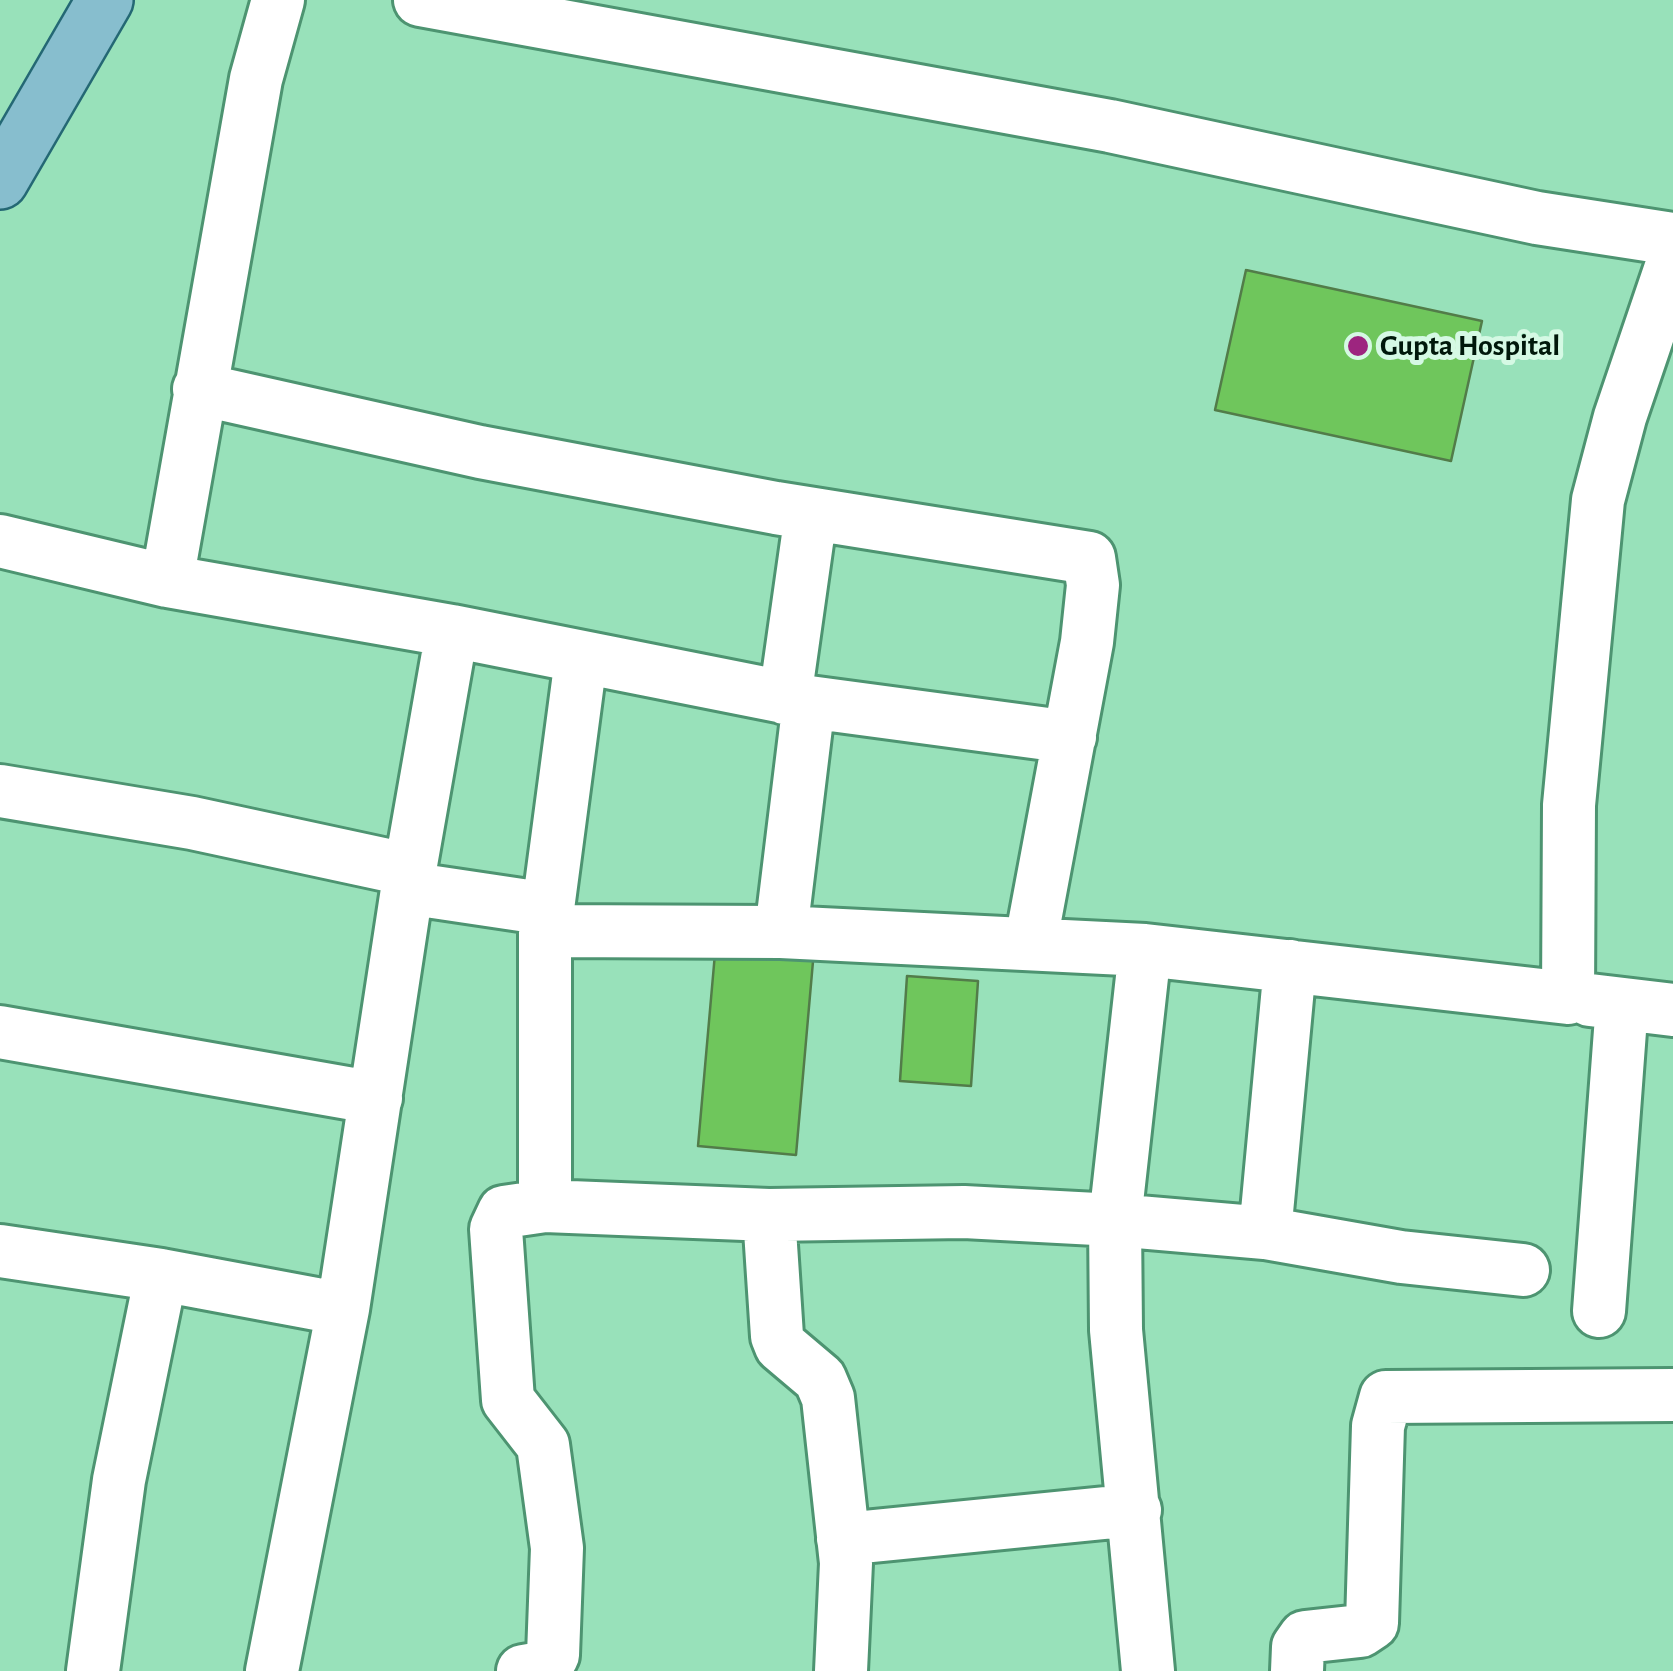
<!DOCTYPE html>
<style>
body{margin:0}
canvas{display:block;background:#98e1ba}
</style>
<canvas width="1673" height="1671"></canvas>
<script>
const ctx = document.querySelector('canvas').getContext('2d');
ctx.lineJoin = 'round';
function fillPath(path, color) {
  ctx.fillStyle = color;
  ctx.fill(path, 'evenodd');
}
function toPath(rows) {
  const path = new Path2D();
  for (const r of rows) {
    path.moveTo(r[0], r[1]);
    for (let i = 2; i < r.length; i += 2) path.lineTo(r[i], r[i + 1]);
  }
  return path;
}
function trace(path, color, width, dash) {
  ctx.strokeStyle = color;
  ctx.lineWidth = width;
  ctx.lineCap = dash ? 'butt' : 'round';
  ctx.setLineDash(dash || []);
  ctx.stroke(path);
}
function write(font, color, halo, rows, align = 'center') {
  ctx.font = font + ' "Alegreya Sans",sans-serif';
  ctx.lineWidth = 10;
  ctx.setLineDash([]);
  ctx.textBaseline = 'middle';
  ctx.strokeStyle = halo;
  ctx.fillStyle = color;
  for (const [text, x, y, turn = 0] of rows) {
    ctx.save();
    ctx.translate(x, y);
    ctx.rotate((+turn || 0) * Math.PI / 180);
    ctx.textAlign = isNaN(turn) ? turn : align;
    if (halo) ctx.strokeText(text, 0, 0);
    ctx.fillText(text, 0, 0);
    ctx.restore();
  }
}
const building = toPath([
 [1246,270,1482,321,1451,461,1215,410,1246,270],
 [716,942,814,950,796,1155,698,1146,716,942],
 [907,976,978,981,971,1086,900,1081,907,976]
]);
const minor = toPath([
 [420,0,1110,126,1537,218,1673,239],
 [199,389,480,452,776,508,1089,558,1093,585,1087,642,1031,941],
 [0,541,167,581,452,631,809,702,781,932,1145,950,1568,998,1569,805,1598,500,1620,417,1673,261],
 [167,581,256,79,278,0],
 [581,659,545,931,545,1206,769,1215,964,1212,1115,1220,1265,1233,1401,1257,1523,1270],
 [785,698,811,514],
 [809,702,1070,737],
 [0,791,192,823,410,870],
 [407,888,548,909],
 [545,931,781,932],
 [1145,950,1115,1220,1116,1330,1148,1671],
 [1590,1000,1673,1010],
 [0,1032,376,1098],
 [769,1215,777,1336,781,1346,820,1379,828,1398,846,1563,841,1671],
 [1265,1233,1290,966],
 [0,1251,161,1275,343,1309],
 [1599,1311,1622,1004],
 [843,1539,1135,1510],
 [93,1671,119,1480,161,1275],
 [272,1671,343,1309,410,870,452,631],
 [523,1671,546,1667,553,1655,557,1548,543,1445,508,1400,496,1229,504,1212,545,1206],
 [1297,1671,1298,1647,1305,1637,1360,1631,1372,1623,1378,1426,1386,1397,1673,1395]
]);
const major = toPath([
 [0,181,105,0]
]);
const markers = [
 [1358,346,12,"#9d257f"]
];
const poiNames = [
 ["Gupta Hospital",1380,346]
];
fillPath(building, '#6fc65c');
trace(building, '#527c49', 2.5);
trace(minor, '#4d9471', 58);
trace(major, '#246874', 60);
trace(minor, '#fff', 52);
trace(major, '#87bece', 55);
for (const [x, y, r, color] of markers) {
  const dot = new Path2D();
  dot.arc(x, y, r, 0, 2 * Math.PI);
  ctx.fillStyle = color;
  ctx.fill(dot);
  trace(dot, '#d5f9e4', 4);
}
write('bold 30px', '#00180b', '#d5f9e4', poiNames, 'left');
</script>
